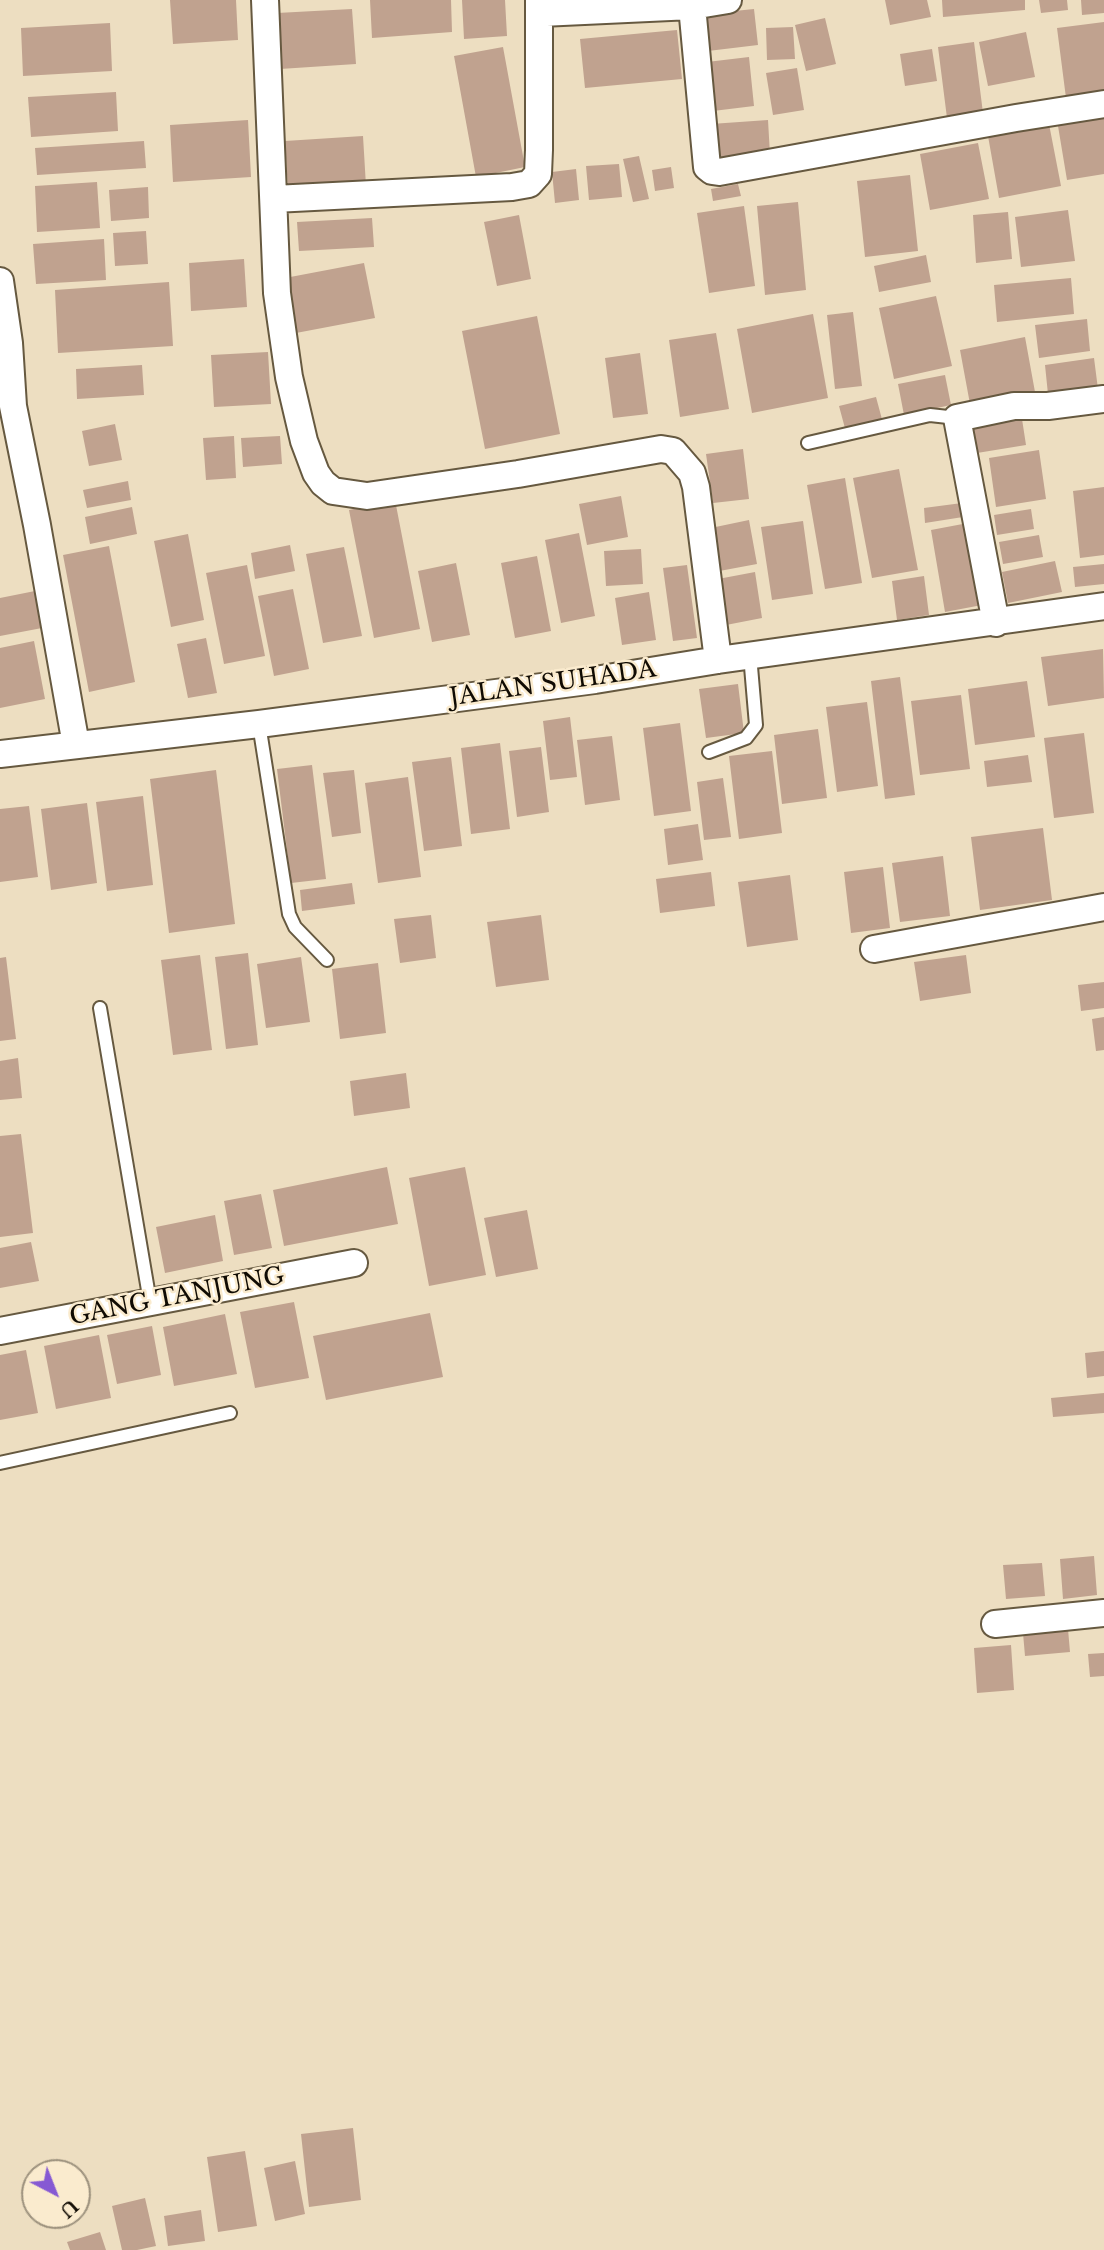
<!DOCTYPE html>
<style>
body{margin:0}
#map{position:relative;width:1104px;height:2250px;overflow:hidden;background:#eddec1;font-family:"Libre Baskerville",serif}
canvas{display:block}
.north{position:absolute;left:21px;top:2159px;width:70px;height:70px;box-sizing:border-box;background:#faebce;border:2px solid #9c917d;border-radius:50%;rotate:138deg;font-size:19px;font-weight:700;line-height:28px;text-align:center;color:#100b03}
.north::after{content:'';display:block;margin:auto;width:24px;height:32px;background:#8659d3;clip-path:polygon(50% 0,100% 100%,50% 72%,0 100%)}
</style>
<div id="map">
<canvas width="1104" height="2250"></canvas>
<div class="north">U</div>
</div>
<script>
const ctx = document.querySelector('canvas').getContext('2d');
ctx.lineJoin = 'round';
function fillPath(path, color) {
  ctx.fillStyle = color;
  ctx.fill(path, 'evenodd');
}
function toPath(rows) {
  const path = new Path2D();
  for (const r of rows) {
    path.moveTo(r[0], r[1]);
    for (let i = 2; i < r.length; i += 2) path.lineTo(r[i], r[i + 1]);
  }
  return path;
}
function trace(path, color, width, dash) {
  ctx.strokeStyle = color;
  ctx.lineWidth = width;
  ctx.lineCap = dash ? 'butt' : 'round';
  ctx.setLineDash(dash || []);
  ctx.stroke(path);
}
function write(font, color, halo, rows, align = 'center') {
  ctx.font = font + ' "Libre Baskerville",serif';
  ctx.lineWidth = 5;
  ctx.setLineDash([]);
  ctx.textBaseline = 'middle';
  ctx.strokeStyle = halo;
  ctx.fillStyle = color;
  for (const [text, x, y, turn = 0] of rows) {
    ctx.save();
    ctx.translate(x, y);
    ctx.rotate((+turn || 0) * Math.PI / 180);
    ctx.textAlign = isNaN(turn) ? turn : align;
    if (halo) ctx.strokeText(text, 0, 0);
    ctx.fillText(text, 0, 0);
    ctx.restore();
  }
}
const building = toPath([
 [170,0,236,0,238,40,173,44],
 [370,0,451,0,452,32,372,38],
 [462,0,505,0,507,36,464,39],
 [885,0,927,0,931,17,890,25],
 [942,0,1025,0,1025,10,943,17],
 [1039,0,1067,0,1068,10,1041,13],
 [1081,0,1104,0,1104,13,1082,15],
 [352,9,356,64,280,69,277,13],
 [754,9,758,45,708,51,705,14],
 [825,18,836,64,806,71,795,25],
 [1104,22,1104,92,1066,98,1057,28],
 [110,23,112,71,23,76,21,28],
 [793,27,795,59,767,60,766,28],
 [677,30,682,79,585,88,580,39],
 [1026,32,1035,77,988,86,979,42],
 [974,42,983,113,947,118,938,47],
 [503,47,525,167,476,177,454,56],
 [932,49,937,81,905,86,900,54],
 [749,57,754,106,713,111,707,62],
 [797,68,804,110,773,115,766,73],
 [116,92,118,131,31,137,28,97],
 [1104,113,1104,174,1067,180,1057,120],
 [248,120,251,177,173,182,170,125],
 [768,120,770,155,713,158,711,124],
 [1049,124,1061,186,999,198,988,136],
 [363,136,366,186,288,191,285,141],
 [144,141,146,168,37,175,35,148],
 [978,143,989,199,930,210,920,154],
 [639,156,649,199,633,202,623,159],
 [619,164,622,197,589,200,586,166],
 [671,167,674,188,655,191,652,170],
 [576,169,579,200,555,203,552,172],
 [910,175,918,251,865,257,857,181],
 [97,182,100,228,37,232,35,186],
 [738,184,741,196,713,201,711,189],
 [148,187,149,218,111,221,109,190],
 [798,202,806,290,765,295,757,206],
 [744,206,755,286,709,293,697,213],
 [1068,210,1075,261,1021,267,1015,217],
 [1008,212,1012,259,976,263,973,215],
 [519,215,531,279,497,286,484,222],
 [372,218,374,247,299,251,297,222],
 [146,231,148,264,115,266,113,233],
 [104,239,106,280,36,284,33,244],
 [926,255,931,282,879,292,874,266],
 [244,259,247,307,191,311,189,263],
 [364,263,375,318,296,333,285,278],
 [1071,278,1074,314,997,322,994,285],
 [169,282,173,346,58,353,55,290],
 [936,296,952,366,894,379,879,308],
 [853,312,862,386,835,389,827,315],
 [813,314,828,398,752,413,737,329],
 [537,316,560,434,485,449,462,331],
 [1087,319,1090,351,1039,358,1035,325],
 [716,333,729,409,680,417,669,340],
 [1025,337,1035,392,970,404,960,350],
 [268,352,271,404,214,407,211,355],
 [640,353,648,414,613,418,605,358],
 [1094,358,1099,397,1049,404,1045,365],
 [142,365,144,395,77,399,76,369],
 [945,375,951,405,904,415,898,384],
 [876,397,883,423,846,432,839,406],
 [1022,419,1026,445,977,453,972,427],
 [115,424,122,460,89,466,82,431],
 [234,436,236,478,206,480,203,438],
 [280,436,282,464,243,467,241,438],
 [743,449,749,499,713,503,706,454],
 [1039,450,1046,499,996,507,989,458],
 [899,469,918,570,872,578,853,478],
 [845,478,862,583,825,589,807,485],
 [128,481,131,500,87,508,83,490],
 [1104,487,1104,555,1080,558,1073,491],
 [621,496,628,537,587,545,579,504],
 [395,500,420,629,374,638,349,510],
 [962,503,963,517,925,523,924,508],
 [132,507,137,534,90,544,85,517],
 [1031,509,1034,529,997,535,994,515],
 [749,520,757,564,714,572,706,529],
 [803,521,813,594,772,600,761,527],
 [968,523,982,605,945,612,931,530],
 [579,533,595,616,561,623,545,540],
 [188,534,204,620,171,627,154,541],
 [1039,535,1043,557,1003,564,999,542],
 [290,545,295,571,255,579,251,553],
 [109,546,135,682,89,692,63,555],
 [344,547,362,636,323,643,306,554],
 [641,549,643,584,606,586,604,551],
 [537,556,551,631,515,638,501,563],
 [1055,561,1062,592,1008,603,1002,572],
 [456,563,470,635,432,642,418,571],
 [1104,564,1104,584,1075,587,1073,567],
 [247,565,265,656,224,664,206,573],
 [687,565,697,638,673,641,663,568],
 [755,572,762,618,726,625,718,579],
 [924,576,929,615,897,620,892,581],
 [293,589,309,669,274,676,258,596],
 [35,591,42,628,0,636,0,598],
 [649,592,656,640,622,645,615,598],
 [206,638,217,693,188,698,177,644],
 [34,641,45,699,0,708,0,648],
 [1103,649,1104,698,1048,706,1041,657],
 [900,677,915,795,885,799,871,681],
 [1027,681,1035,737,975,745,968,689],
 [738,684,744,733,706,738,699,689],
 [961,695,970,769,920,775,911,701],
 [867,702,878,786,837,792,826,707],
 [570,717,577,777,550,780,543,721],
 [680,723,691,811,654,816,643,728],
 [818,729,827,798,782,804,774,735],
 [1084,733,1094,813,1054,818,1044,738],
 [612,736,620,800,585,805,577,740],
 [500,743,510,829,471,834,461,748],
 [541,747,549,812,517,817,509,751],
 [772,751,782,833,739,839,729,756],
 [1028,755,1032,782,987,787,984,761],
 [451,757,462,846,424,851,412,762],
 [312,765,326,879,291,883,277,769],
 [216,770,235,924,169,933,150,779],
 [354,770,361,833,332,837,323,773],
 [408,777,421,877,378,883,365,783],
 [723,778,731,837,704,840,697,782],
 [143,796,153,885,107,891,96,802],
 [87,803,97,883,51,890,41,809],
 [29,806,38,877,0,882,0,809],
 [698,824,703,860,668,865,664,829],
 [1043,828,1052,900,980,910,971,837],
 [943,856,950,916,900,922,892,863],
 [883,867,890,928,851,933,844,872],
 [711,872,715,906,660,913,656,879],
 [790,875,798,940,747,947,738,882],
 [352,883,355,904,302,911,300,890],
 [431,915,436,958,400,963,394,919],
 [541,915,549,980,496,987,487,922],
 [248,953,258,1045,226,1049,215,957],
 [200,955,212,1050,173,1055,161,960],
 [966,955,971,993,920,1001,914,962],
 [6,957,16,1039,0,1041,0,958],
 [301,957,310,1022,266,1028,257,964],
 [378,963,386,1033,340,1039,332,969],
 [1104,982,1104,1008,1081,1011,1078,985],
 [1104,1017,1104,1050,1096,1051,1092,1019],
 [18,1058,22,1098,0,1100,0,1061],
 [406,1073,410,1108,354,1116,350,1081],
 [21,1134,33,1233,0,1237,0,1136],
 [387,1167,398,1224,284,1246,273,1190],
 [465,1167,486,1275,429,1286,409,1178],
 [261,1194,272,1248,234,1255,224,1201],
 [527,1210,538,1269,496,1277,484,1218],
 [215,1215,223,1261,165,1273,156,1227],
 [31,1242,39,1281,0,1288,0,1248],
 [294,1302,309,1378,255,1388,240,1312],
 [430,1313,443,1377,326,1400,313,1336],
 [225,1314,237,1374,174,1386,163,1327],
 [152,1326,161,1375,117,1384,107,1335],
 [99,1335,111,1398,56,1409,44,1346],
 [26,1350,38,1413,0,1420,0,1355],
 [1104,1351,1104,1376,1087,1378,1085,1353],
 [1104,1393,1104,1413,1053,1417,1051,1398],
 [1094,1556,1097,1595,1063,1599,1060,1559],
 [1042,1563,1045,1596,1006,1599,1003,1565],
 [1068,1629,1070,1652,1025,1656,1023,1633],
 [1011,1645,1014,1690,977,1693,974,1648],
 [1104,1653,1104,1676,1090,1677,1088,1654],
 [353,2128,361,2200,309,2207,301,2134],
 [245,2151,257,2226,218,2232,207,2157],
 [295,2161,305,2214,275,2221,264,2168],
 [145,2198,156,2246,137,2250,122,2250,112,2206],
 [201,2210,205,2241,168,2246,164,2216],
 [100,2232,106,2250,70,2250,67,2242]
]);
const service = toPath([
 [808,443,930,415,957,418],
 [259,724,289,914,295,927,327,960],
 [709,752,746,738,756,725,750,655],
 [100,1008,150,1302],
 [0,1463,230,1413]
]);
const minor = toPath([
 [265,0,277,293,289,377,304,441,316,473,323,483,333,491,367,496,518,474,661,449,673,451,692,473,696,487,718,660],
 [692,6,707,167,712,171,719,172,1016,118,1104,104],
 [541,13,692,6,728,0],
 [274,199,512,187,529,184,538,174,539,150,539,0],
 [0,281,9,343,13,406,37,525,76,745],
 [996,623,957,418,1014,406,1048,406,1104,399],
 [0,754,259,724,595,680,718,660,1104,606],
 [874,949,1104,907],
 [0,1331,354,1263],
 [995,1624,1104,1613]
]);
const streetNames = [
 ["JALAN SUHADA",553,684,-8],
 ["GANG TANJUNG",177,1297,-11]
];
fillPath(building, '#c0a28f');
trace(service, '#665940', 16);
trace(minor, '#665940', 30);
trace(service, '#fff', 12);
trace(minor, '#fff', 26);
write('24px', '#100b03', '#faebce', streetNames);
</script>
